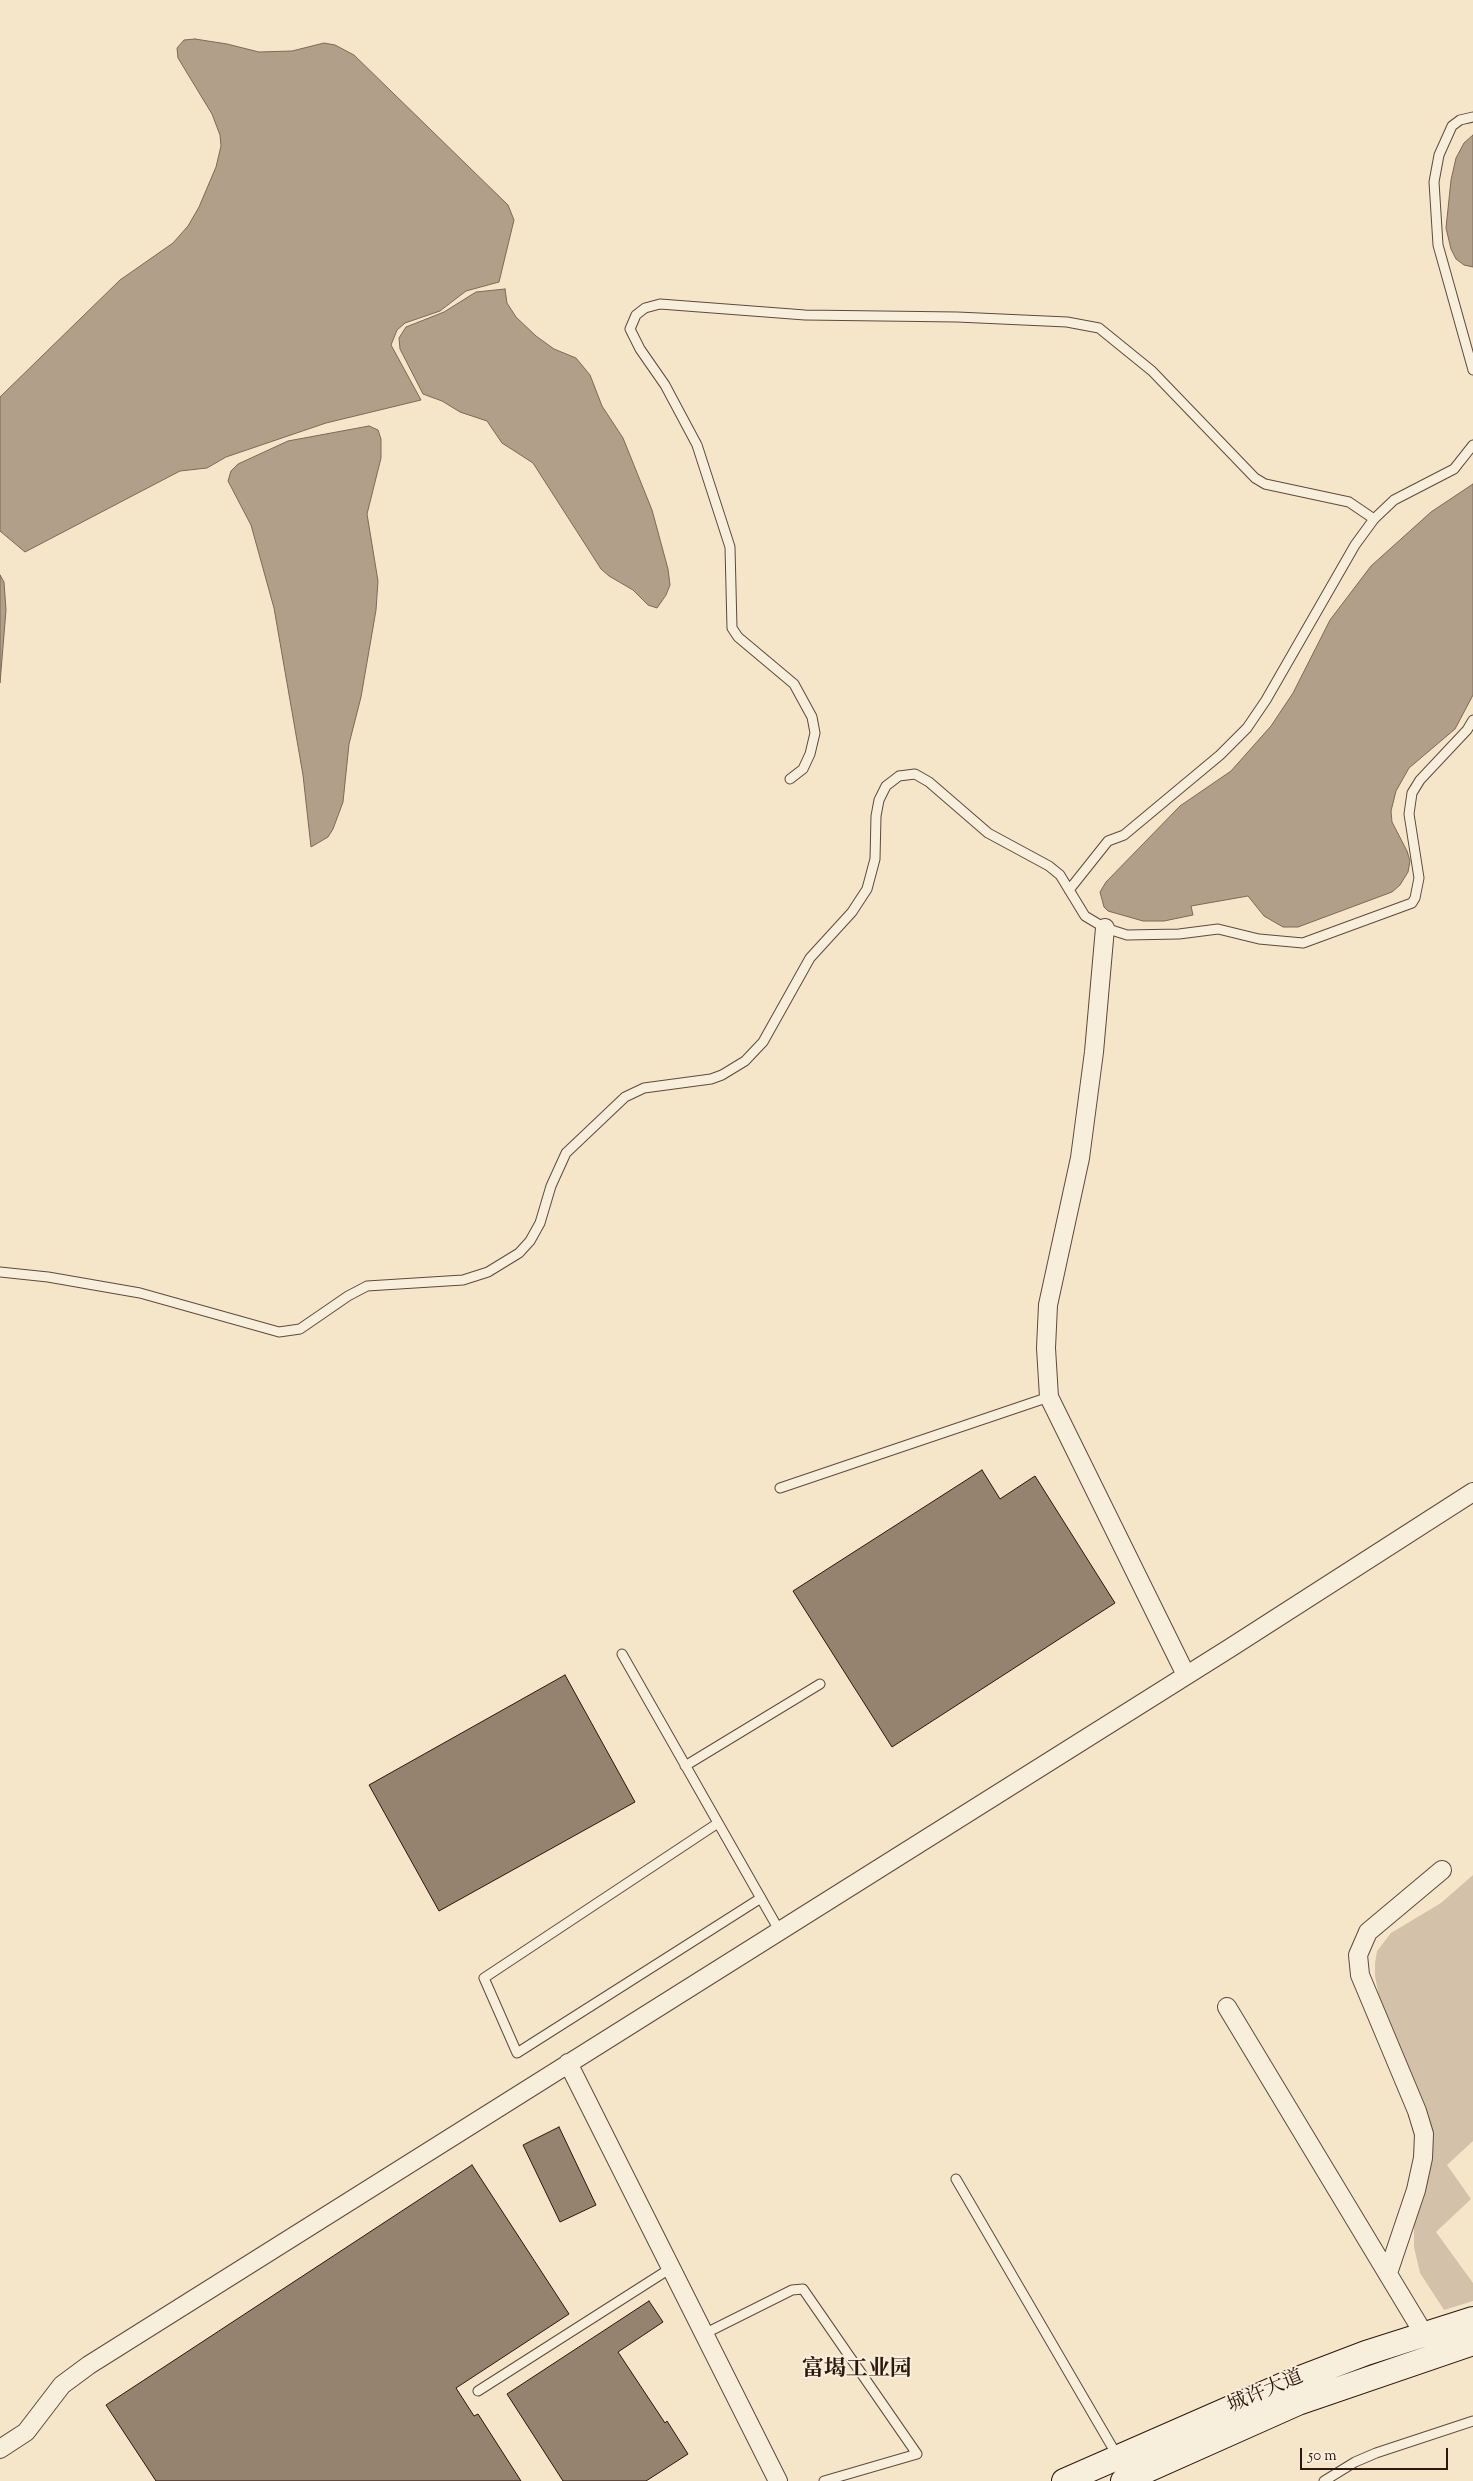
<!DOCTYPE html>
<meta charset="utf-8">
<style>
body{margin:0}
#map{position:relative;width:1473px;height:2481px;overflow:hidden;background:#f5e5c9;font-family:"Sorts Mill Goudy",serif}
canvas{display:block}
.scale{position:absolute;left:1300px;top:2448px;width:148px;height:22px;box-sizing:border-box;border:2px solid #2d170e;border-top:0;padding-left:6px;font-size:15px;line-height:18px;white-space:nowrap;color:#2d170e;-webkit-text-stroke:4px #f8eedc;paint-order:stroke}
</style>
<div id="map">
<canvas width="1473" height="2481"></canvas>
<div class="scale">50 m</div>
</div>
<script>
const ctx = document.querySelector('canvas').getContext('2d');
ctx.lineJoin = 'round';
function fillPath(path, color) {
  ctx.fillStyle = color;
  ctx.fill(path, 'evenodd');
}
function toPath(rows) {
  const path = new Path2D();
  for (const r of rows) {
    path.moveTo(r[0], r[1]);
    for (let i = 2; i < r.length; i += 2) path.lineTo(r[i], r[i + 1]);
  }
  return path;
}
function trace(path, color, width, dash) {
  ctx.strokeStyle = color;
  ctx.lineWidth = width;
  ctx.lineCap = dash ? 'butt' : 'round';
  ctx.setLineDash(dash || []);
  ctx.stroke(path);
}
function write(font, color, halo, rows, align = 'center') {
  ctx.font = font + ' "Sorts Mill Goudy","Noto Serif SC",serif';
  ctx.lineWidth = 4;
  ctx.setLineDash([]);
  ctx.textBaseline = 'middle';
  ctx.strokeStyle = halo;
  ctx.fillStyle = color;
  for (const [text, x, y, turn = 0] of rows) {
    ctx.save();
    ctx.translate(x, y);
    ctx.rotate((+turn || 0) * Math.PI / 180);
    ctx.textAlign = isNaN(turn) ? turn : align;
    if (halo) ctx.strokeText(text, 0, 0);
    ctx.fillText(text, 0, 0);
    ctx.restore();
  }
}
const green = toPath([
 [1473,1875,1473,2141,1447,2165,1471,2199,1436,2232,1473,2283,1473,2301,1444,2310,1420,2273,1414,2247,1414,2213,1432,2139,1431,2125,1428,2112,1379,1996,1375,1976,1375,1963,1377,1951,1391,1933,1441,1903]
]);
const water = toPath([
 [195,39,227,44,259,52,292,51,324,43,335,45,354,55,508,205,514,220,499,282,466,291,440,311,405,323,397,330,391,345,421,400,326,423,226,457,207,468,180,471,25,552,0,531,0,397,120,280,173,243,188,226,199,207,216,167,221,146,220,135,212,114,178,58,177,48,184,40,195,39],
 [1473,135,1473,267,1464,265,1456,259,1451,249,1446,228,1451,180,1456,158,1464,143,1473,135],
 [505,289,507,303,516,317,536,336,554,349,576,358,590,375,602,406,623,438,652,510,668,569,670,585,666,595,657,608,648,605,633,590,609,576,601,569,533,463,502,443,487,421,460,412,442,401,423,394,400,349,399,338,406,327,444,312,476,292,505,289],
 [369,426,378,430,381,439,381,458,367,514,378,581,376,610,361,697,349,744,343,802,333,829,328,837,311,847,303,775,274,608,251,525,228,481,231,471,238,464,288,441,369,426],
 [1473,484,1473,695,1455,729,1409,768,1396,791,1391,811,1392,822,1407,851,1410,861,1408,872,1400,885,1392,892,1298,927,1283,927,1264,916,1248,896,1191,906,1193,915,1164,921,1143,921,1108,911,1104,907,1100,892,1106,882,1180,806,1231,771,1271,726,1293,693,1330,620,1371,566,1431,512,1473,484],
 [0,575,4,582,6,610,0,683,0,575]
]);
const building = toPath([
 [982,1470,1000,1499,1035,1476,1115,1603,892,1747,793,1591,982,1470],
 [565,1675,635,1802,439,1911,369,1785,565,1675],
 [559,2127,596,2205,560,2222,523,2145,559,2127],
 [472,2165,569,2314,456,2388,474,2416,478,2414,521,2481,156,2481,106,2405,472,2165],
 [649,2301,663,2322,618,2352,665,2423,667,2421,688,2454,646,2481,563,2481,507,2394,649,2301]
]);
const service = toPath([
 [1473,117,1460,120,1452,126,1439,155,1434,182,1438,245,1473,370],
 [790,779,803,769,810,754,815,733,812,717,794,684,738,637,732,628,730,547,697,445,665,385,640,349,630,329,636,315,645,308,660,304,805,315,957,317,1067,322,1099,328,1152,371,1255,478,1265,484,1349,502,1374,519],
 [1069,890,1108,841,1124,835,1220,755,1247,728,1266,700,1355,545,1374,519,1394,500,1454,469,1473,445],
 [0,1272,48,1277,140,1293,279,1332,300,1329,348,1296,367,1286,463,1280,488,1272,519,1253,530,1241,540,1223,551,1186,566,1153,625,1097,644,1088,711,1079,722,1075,745,1061,763,1042,810,958,852,912,867,889,875,859,876,816,879,800,886,786,899,776,915,774,929,782,988,833,1049,866,1060,875,1085,916,1105,928,1127,935,1179,934,1218,929,1259,939,1303,943,1412,903,1415,898,1419,878,1409,814,1412,793,1420,780,1467,730,1473,720],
 [780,1488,1049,1397],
 [622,1654,779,1930],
 [685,1766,820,1684],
 [718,1823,484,1978,517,2053,761,1898],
 [956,2179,1118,2457],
 [704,2334,792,2290,803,2289,917,2454,824,2481],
 [478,2391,671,2268],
 [1324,2481,1355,2462,1376,2453,1473,2421]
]);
const minor = toPath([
 [1105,928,1094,1052,1080,1158,1048,1305,1046,1348,1049,1397,1186,1675],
 [1227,2007,1424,2334],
 [568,2063,778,2481],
 [1388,2273,1416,2190,1423,2158,1424,2134,1417,2111,1360,1975,1358,1955,1368,1932,1442,1870],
 [0,2449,26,2432,62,2385,89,2365,1230,1648,1473,1492]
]);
const secondary = toPath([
 [1064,2481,1290,2382,1366,2353,1473,2319],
 [1123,2481,1298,2403,1473,2343]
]);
const streetNames = [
 ["城许大道",1266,2393,-23]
];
const quarterNames = [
 ["富堨工业园",857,2371]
];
fillPath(green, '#d3c2a9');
fillPath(water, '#b19f89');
trace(water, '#7c6958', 1);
fillPath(building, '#95826f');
trace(building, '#2d170e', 1);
trace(service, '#5f4a3d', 11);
trace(minor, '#5f4a3d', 20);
trace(secondary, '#2d170e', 26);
trace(service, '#f8eedc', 9);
trace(minor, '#f8eedc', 18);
trace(secondary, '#f8eedc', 24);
write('20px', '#2d170e', '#f8eedc', streetNames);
write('bold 22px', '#2d170e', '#f8eedc', quarterNames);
</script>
